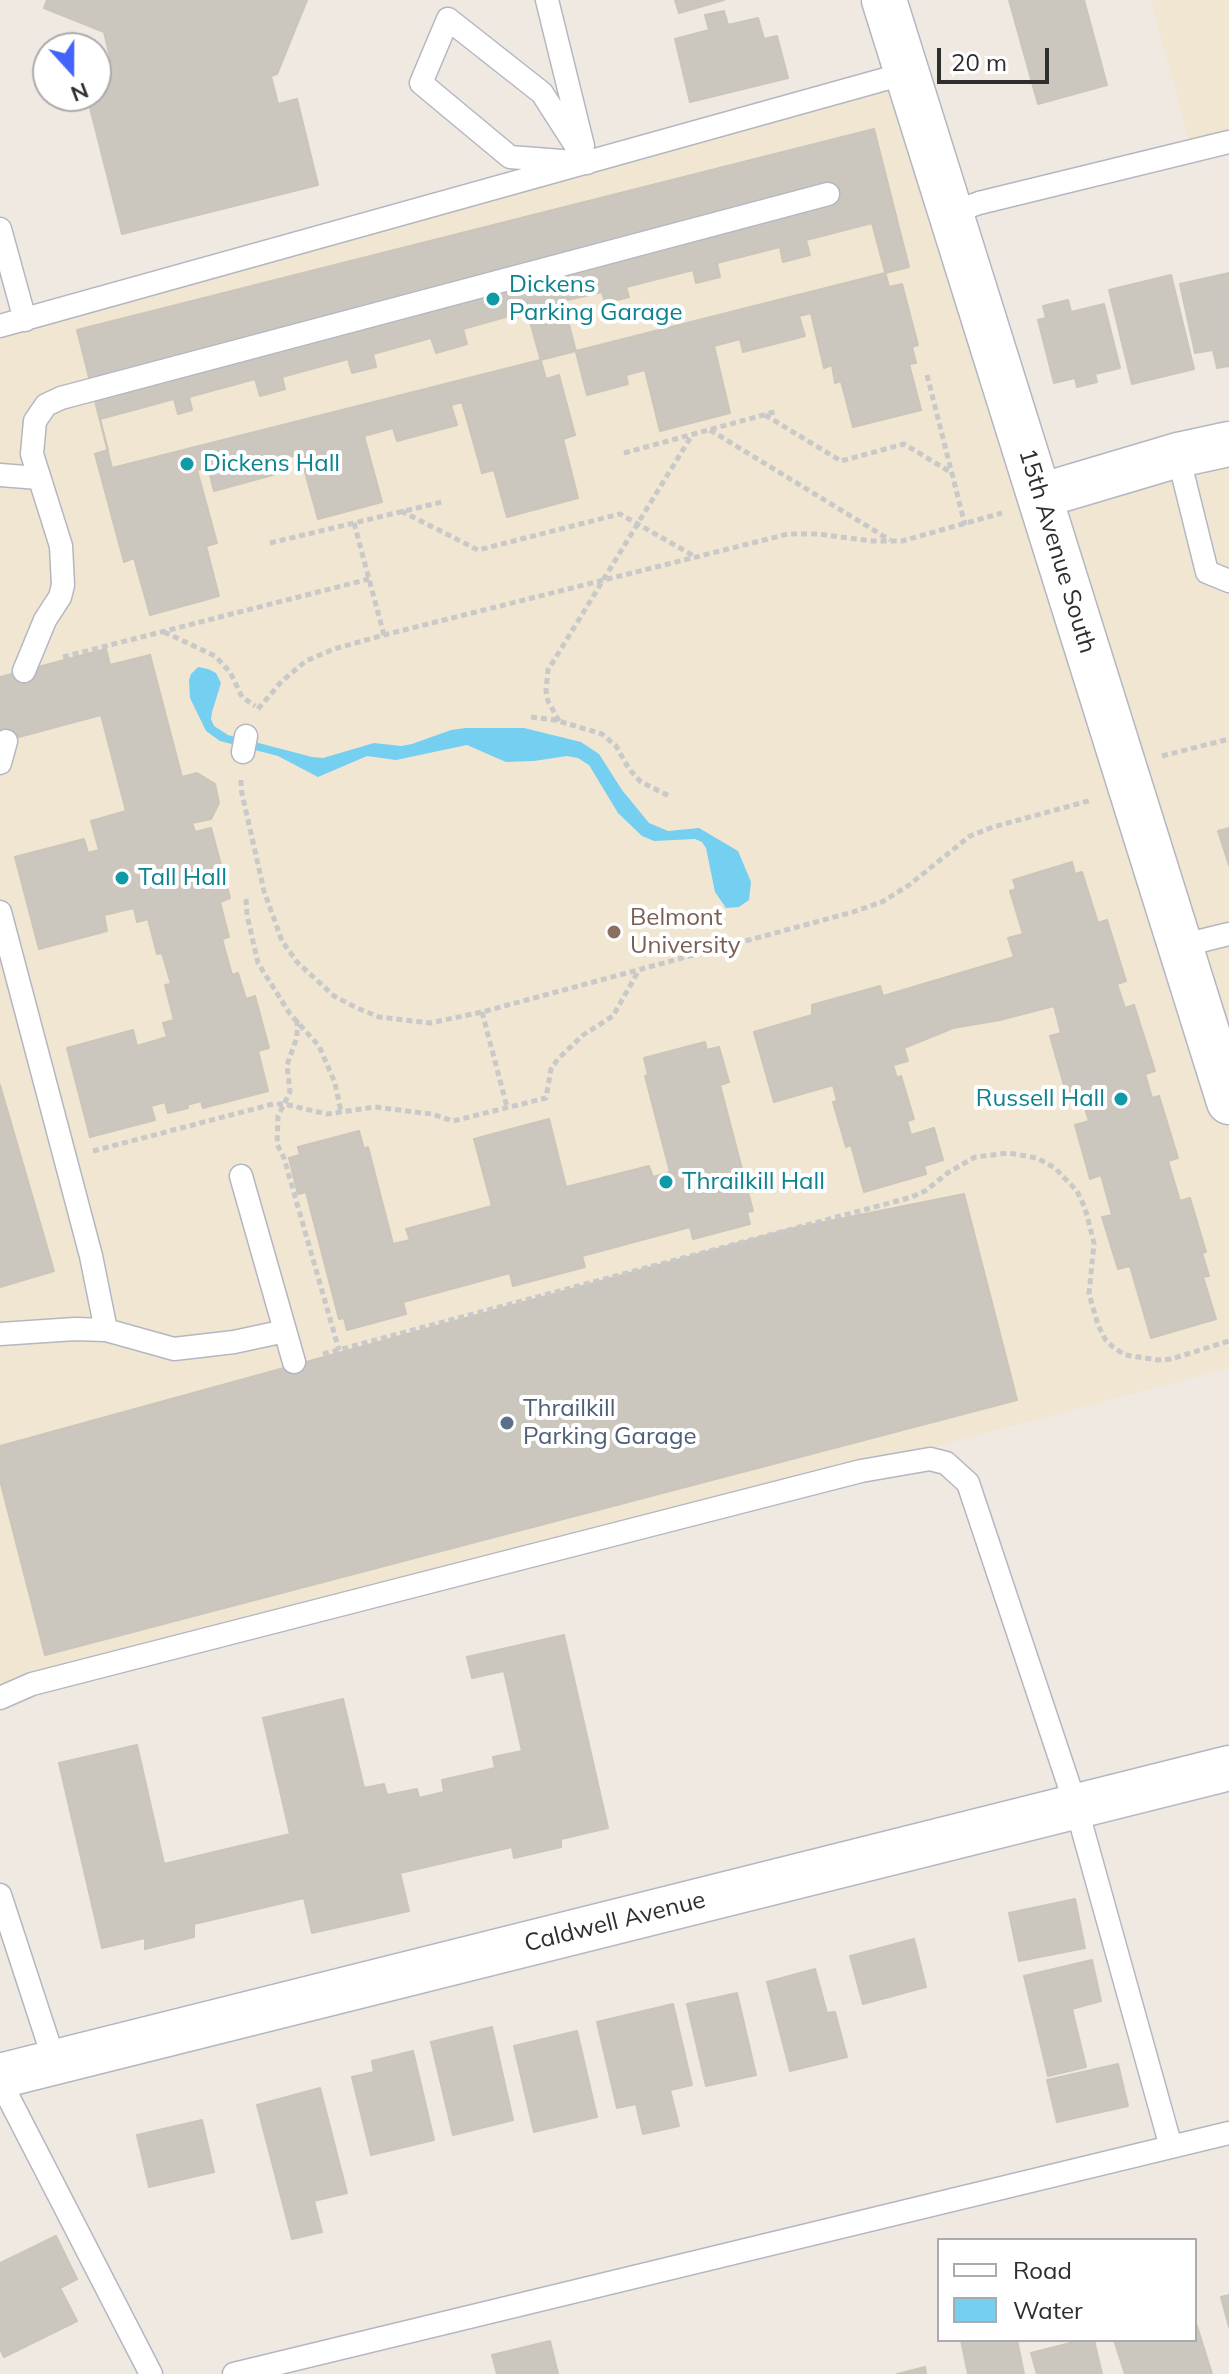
<!DOCTYPE html>
<style>
body{margin:0}
#map{position:relative;width:1229px;height:2374px;overflow:hidden;background:#efe9e1;font-family:Mulish,sans-serif}
canvas{display:block}
.legend{position:absolute;left:937px;top:2238px;width:260px;height:104px;box-sizing:border-box;background:#fff;border:2px solid #ababab;margin:0;padding:10px 14px;list-style:none;font-size:24px;color:#2e2e2e}
.legend li{display:flex;align-items:center;gap:16px;height:40px}
.legend b{width:40px;border:2px solid #ababab}
.north{position:absolute;left:32px;top:32px;width:80px;height:80px;box-sizing:border-box;background:#fff;border:2px solid #ababab;border-radius:50%;rotate:159deg;font-size:22px;font-weight:700;line-height:32px;text-align:center;color:#2e2e2e}
.north::after{content:'';display:block;margin:auto;width:28px;height:36px;background:#4264fb;clip-path:polygon(50% 0,100% 100%,50% 72%,0 100%)}
.scale{position:absolute;left:937px;top:48px;width:112px;height:36px;box-sizing:border-box;border:4px solid #2e2e2e;border-top:0;padding-left:10px;font-size:24px;line-height:28px;white-space:nowrap;color:#2e2e2e;-webkit-text-stroke:6px #fff;paint-order:stroke}
</style>
<div id="map">
<canvas width="1229" height="2374"></canvas>
<ul class="legend">
<li><b style="height:10px;background:#fff"></b>Road</li>
<li><b style="height:22px;background:#75cff0"></b>Water</li>
</ul>
<div class="north">N</div>
<div class="scale">20 m</div>
</div>
<script>
const ctx = document.querySelector('canvas').getContext('2d');
ctx.lineJoin = 'round';
function fillPath(path, color) {
  ctx.fillStyle = color;
  ctx.fill(path, 'evenodd');
}
function toPath(rows) {
  const path = new Path2D();
  for (const r of rows) {
    path.moveTo(r[0], r[1]);
    for (let i = 2; i < r.length; i += 2) path.lineTo(r[i], r[i + 1]);
  }
  return path;
}
function trace(path, color, width, dash) {
  ctx.strokeStyle = color;
  ctx.lineWidth = width;
  ctx.lineCap = dash ? 'butt' : 'round';
  ctx.setLineDash(dash || []);
  ctx.stroke(path);
}
function write(font, color, halo, rows, align = 'center') {
  ctx.font = font + ' Mulish,sans-serif';
  ctx.lineWidth = 8;
  ctx.setLineDash([]);
  ctx.textBaseline = 'middle';
  ctx.strokeStyle = halo;
  ctx.fillStyle = color;
  for (const [text, x, y, turn = 0] of rows) {
    ctx.save();
    ctx.translate(x, y);
    ctx.rotate((+turn || 0) * Math.PI / 180);
    ctx.textAlign = isNaN(turn) ? turn : align;
    if (halo) ctx.strokeText(text, 0, 0);
    ctx.fillText(text, 0, 0);
    ctx.restore();
  }
}
const education = toPath([
 [1151,0,1229,0,1229,142,1192,152],
 [907,73,1040,496,1229,444,1229,1368,0,1697,0,326]
]);
const water = toPath([
 [198,667,208,669,216,673,221,683,212,712,211,719,214,726,228,735,312,757,323,758,374,743,401,746,412,744,451,730,466,728,524,728,581,742,599,754,622,790,649,823,668,831,699,828,738,851,751,882,749,900,739,907,726,908,715,892,706,848,702,842,695,839,654,841,642,836,618,813,589,765,578,758,567,756,534,761,506,762,467,745,396,760,367,756,318,777,278,756,220,741,206,731,190,698,189,680,191,674]
]);
const building = toPath([
 [47,0,307,0,277,74,271,76,278,104,297,99,318,185,122,234,87,96,96,96,96,65,111,61,104,32,44,8,47,0],
 [675,0,724,0,679,13,675,0],
 [1009,0,1084,0,1107,85,1038,104,1009,0],
 [724,11,728,25,758,18,764,39,777,36,788,78,690,102,675,39,709,30,705,15,724,11],
 [874,129,909,267,112,468,77,330,874,129],
 [872,223,889,287,902,284,918,345,912,347,916,363,909,364,921,410,853,427,841,381,835,383,832,365,824,368,811,313,799,316,805,336,743,352,740,339,714,346,730,413,660,431,645,370,626,375,628,384,587,395,563,301,602,292,605,303,629,297,626,287,693,270,696,283,720,277,717,263,780,247,783,262,810,255,806,240,872,223],
 [1229,273,1229,366,1217,368,1213,350,1195,353,1180,284,1229,273],
 [1171,275,1194,369,1132,384,1109,290,1171,275],
 [1068,300,1071,312,1104,304,1120,368,1095,374,1097,382,1077,387,1075,378,1054,383,1038,320,1046,318,1043,306,1068,300],
 [527,311,546,379,559,375,575,435,563,439,578,498,507,517,494,470,482,473,462,402,451,405,457,425,397,441,393,428,364,436,382,502,318,519,300,454,276,461,280,473,214,491,208,467,197,470,217,543,206,546,219,596,150,615,134,558,124,562,95,454,108,450,100,419,174,399,178,414,192,410,189,397,255,379,260,396,285,389,282,377,348,359,352,373,376,367,373,354,431,338,436,353,467,344,463,329,527,311],
 [106,649,110,665,150,655,182,777,197,773,215,784,219,803,211,819,192,823,195,832,211,828,230,898,220,902,229,937,222,939,232,975,238,973,246,999,255,996,269,1048,258,1051,268,1091,203,1108,201,1101,187,1105,188,1108,168,1113,165,1102,151,1106,155,1120,90,1137,67,1048,133,1030,137,1046,167,1037,163,1023,174,1020,165,985,171,984,162,953,157,954,148,919,137,922,134,908,104,915,107,931,39,949,15,857,84,839,88,853,99,850,91,821,126,811,101,715,0,742,0,677,106,649],
 [1229,828,1229,865,1218,831,1229,828],
 [1072,862,1075,874,1082,872,1098,923,1107,920,1126,981,1117,984,1125,1008,1134,1005,1155,1071,1145,1074,1152,1098,1159,1096,1178,1158,1168,1161,1180,1201,1190,1198,1206,1252,1202,1253,1209,1276,1203,1277,1216,1319,1151,1338,1130,1266,1118,1269,1102,1217,1112,1215,1101,1175,1090,1179,1075,1125,1089,1121,1079,1089,1066,1092,1050,1036,1061,1033,1054,1006,1000,1020,953,1028,904,1048,908,1061,893,1065,897,1078,901,1076,914,1119,907,1121,911,1135,934,1128,943,1160,924,1166,926,1174,864,1192,851,1145,846,1147,833,1102,837,1101,833,1085,774,1102,754,1032,812,1015,812,1005,880,986,883,996,1014,957,1008,938,1023,934,1010,891,1016,889,1013,880,1072,862],
 [705,1042,707,1050,719,1047,729,1082,720,1085,753,1211,747,1212,750,1224,693,1239,690,1227,582,1256,585,1267,513,1286,510,1273,403,1302,406,1314,347,1330,344,1318,339,1319,306,1192,298,1194,289,1158,300,1155,298,1147,359,1131,364,1149,368,1147,393,1244,410,1240,406,1229,492,1206,474,1139,549,1119,566,1187,649,1166,653,1177,670,1172,645,1076,648,1075,644,1058,705,1042],
 [0,1085,54,1271,0,1287,0,1085],
 [964,1194,1017,1400,45,1655,0,1480,0,1446,790,1229,964,1194],
 [564,1635,608,1828,561,1839,561,1847,514,1858,512,1847,400,1873,409,1911,312,1933,304,1898,194,1924,194,1937,145,1949,145,1938,102,1948,59,1763,137,1745,164,1864,290,1834,263,1718,343,1699,364,1788,384,1784,387,1795,417,1789,419,1798,444,1792,442,1780,495,1768,493,1757,522,1751,504,1671,472,1678,467,1657,564,1635],
 [1075,1899,1085,1948,1019,1961,1009,1913,1075,1899],
 [914,1939,926,1987,863,2004,850,1956,914,1939],
 [1092,1960,1101,2001,1072,2009,1086,2067,1048,2076,1024,1976,1092,1960],
 [815,1969,827,2013,835,2012,847,2057,790,2071,767,1982,815,1969],
 [737,1993,756,2075,706,2086,687,2004,737,1993],
 [673,2004,692,2085,670,2090,679,2126,643,2134,636,2104,617,2108,597,2022,673,2004],
 [492,2027,513,2120,453,2135,431,2042,492,2027],
 [577,2031,597,2117,534,2132,514,2046,577,2031],
 [413,2051,434,2140,371,2155,352,2077,374,2072,372,2061,413,2051],
 [1118,2064,1128,2106,1057,2122,1047,2080,1118,2064],
 [320,2088,347,2193,314,2201,322,2232,292,2239,257,2105,320,2088],
 [202,2120,214,2172,149,2187,137,2135,202,2120],
 [56,2236,77,2279,60,2288,77,2321,4,2357,0,2349,0,2263,56,2236],
 [1229,2295,1229,2327,1221,2297,1229,2295],
 [1195,2320,1212,2374,1125,2374,1114,2340,1195,2340,1195,2320],
 [961,2340,1017,2340,1024,2374,968,2374,961,2340],
 [1082,2340,1094,2340,1102,2374,1037,2374,1031,2353,1082,2340],
 [550,2341,558,2374,497,2374,492,2355,550,2341],
 [925,2367,926,2374,897,2374,925,2367]
]);
const path = toPath([
 [927,375,965,525],
 [765,415,841,461,904,444,952,473],
 [710,430,890,540],
 [624,453,778,411],
 [401,511,478,550,620,514,694,556],
 [354,523,384,635],
 [270,543,442,502],
 [164,632,215,656,230,672,242,697,255,706],
 [63,657,369,579],
 [258,709,282,681,306,661,334,649,384,635,788,534,818,534,873,541,902,541,1002,513],
 [531,717,555,720,602,734,616,746,629,769,641,782,669,796],
 [559,721,548,701,546,691,548,670,692,435],
 [1162,756,1229,739],
 [241,780,241,789,264,891,282,941,297,962,334,996,357,1008,379,1017,430,1023,482,1012,853,912,882,902,909,885,970,836,993,827,1092,800],
 [246,899,247,915,258,963,290,1014,319,1046,335,1083,341,1112],
 [482,1012,507,1107],
 [297,1020,297,1037,287,1065,290,1092,278,1116,277,1144,284,1158,339,1350],
 [93,1151,273,1104,284,1104,327,1114,375,1107,432,1114,453,1121,546,1098,551,1069,558,1059,583,1035,613,1016,639,970],
 [323,1354,912,1197,925,1191,949,1172,975,1157,1009,1153,1037,1158,1055,1168,1077,1191,1085,1208,1094,1243,1089,1294,1098,1325,1105,1339,1113,1347,1125,1355,1158,1360,1171,1359,1229,1341]
]);
const lane = toPath([
 [547,0,583,146],
 [448,19,542,93,587,163,510,157,421,83,448,19],
 [951,213,979,203,1229,142],
 [0,229,25,320],
 [0,326,907,73],
 [1178,455,1207,572,1229,581],
 [0,475,38,478],
 [24,671,45,620,60,597,63,585,61,546,32,454,35,421,46,405,61,398,828,194],
 [243,752,246,736],
 [0,763,6,741],
 [0,912,91,1256,106,1330],
 [1180,946,1229,934],
 [241,1176,294,1362],
 [0,1334,75,1329,106,1330,174,1349,234,1342,285,1331],
 [0,1698,32,1684,861,1471,930,1459,946,1463,968,1483,1076,1806,1171,2147],
 [0,1895,55,2063],
 [0,2081,151,2374],
 [234,2374,1229,2133]
]);
const street = toPath([
 [884,0,1229,1102],
 [1040,496,1178,455,1229,444],
 [0,2076,1229,1768]
]);
const markers = [
 [493,299,8,"#0f9aa8"],
 [187,464,8,"#0f9aa8"],
 [122,878,8,"#0f9aa8"],
 [614,932,8,"#8d6e63"],
 [1121,1099,8,"#0f9aa8"],
 [666,1182,8,"#0f9aa8"],
 [507,1423,8,"#5c6f8a"]
];
const cultureNames = [
 ["Dickens",509,285],
 ["Parking Garage",509,313],
 ["Dickens Hall",203,464],
 ["Tall Hall",138,878],
 ["Russell Hall",1105,1099,"right"],
 ["Thrailkill Hall",682,1182]
];
const streetNames = [
 ["15th Avenue South",1057,551,73],
 ["Caldwell Avenue",615,1922,-14]
];
const educationNames = [
 ["Belmont",630,918],
 ["University",630,946]
];
const serviceNames = [
 ["Thrailkill",523,1409],
 ["Parking Garage",523,1437]
];
fillPath(education, '#f0e6d1');
fillPath(water, '#75cff0');
fillPath(building, '#cbc7bf');
trace(building, '#cbc5ba', 2);
trace(lane, '#b4b7c1', 25);
trace(street, '#b4b7c1', 47);
trace(path, '#c9c9c9', 5, [6, 4]);
trace(lane, '#fff', 22);
trace(street, '#fff', 44);
for (const [x, y, r, color] of markers) {
  const dot = new Path2D();
  dot.arc(x, y, r, 0, 2 * Math.PI);
  ctx.fillStyle = color;
  ctx.fill(dot);
  trace(dot, '#fff', 3);
}
write('24px', '#0d838f', '#fff', cultureNames, 'left');
write('24px', '#2e2e2e', '#fff', streetNames);
write('24px', '#785e54', '#fff', educationNames, 'left');
write('24px', '#4e5e75', '#fff', serviceNames, 'left');
</script>
